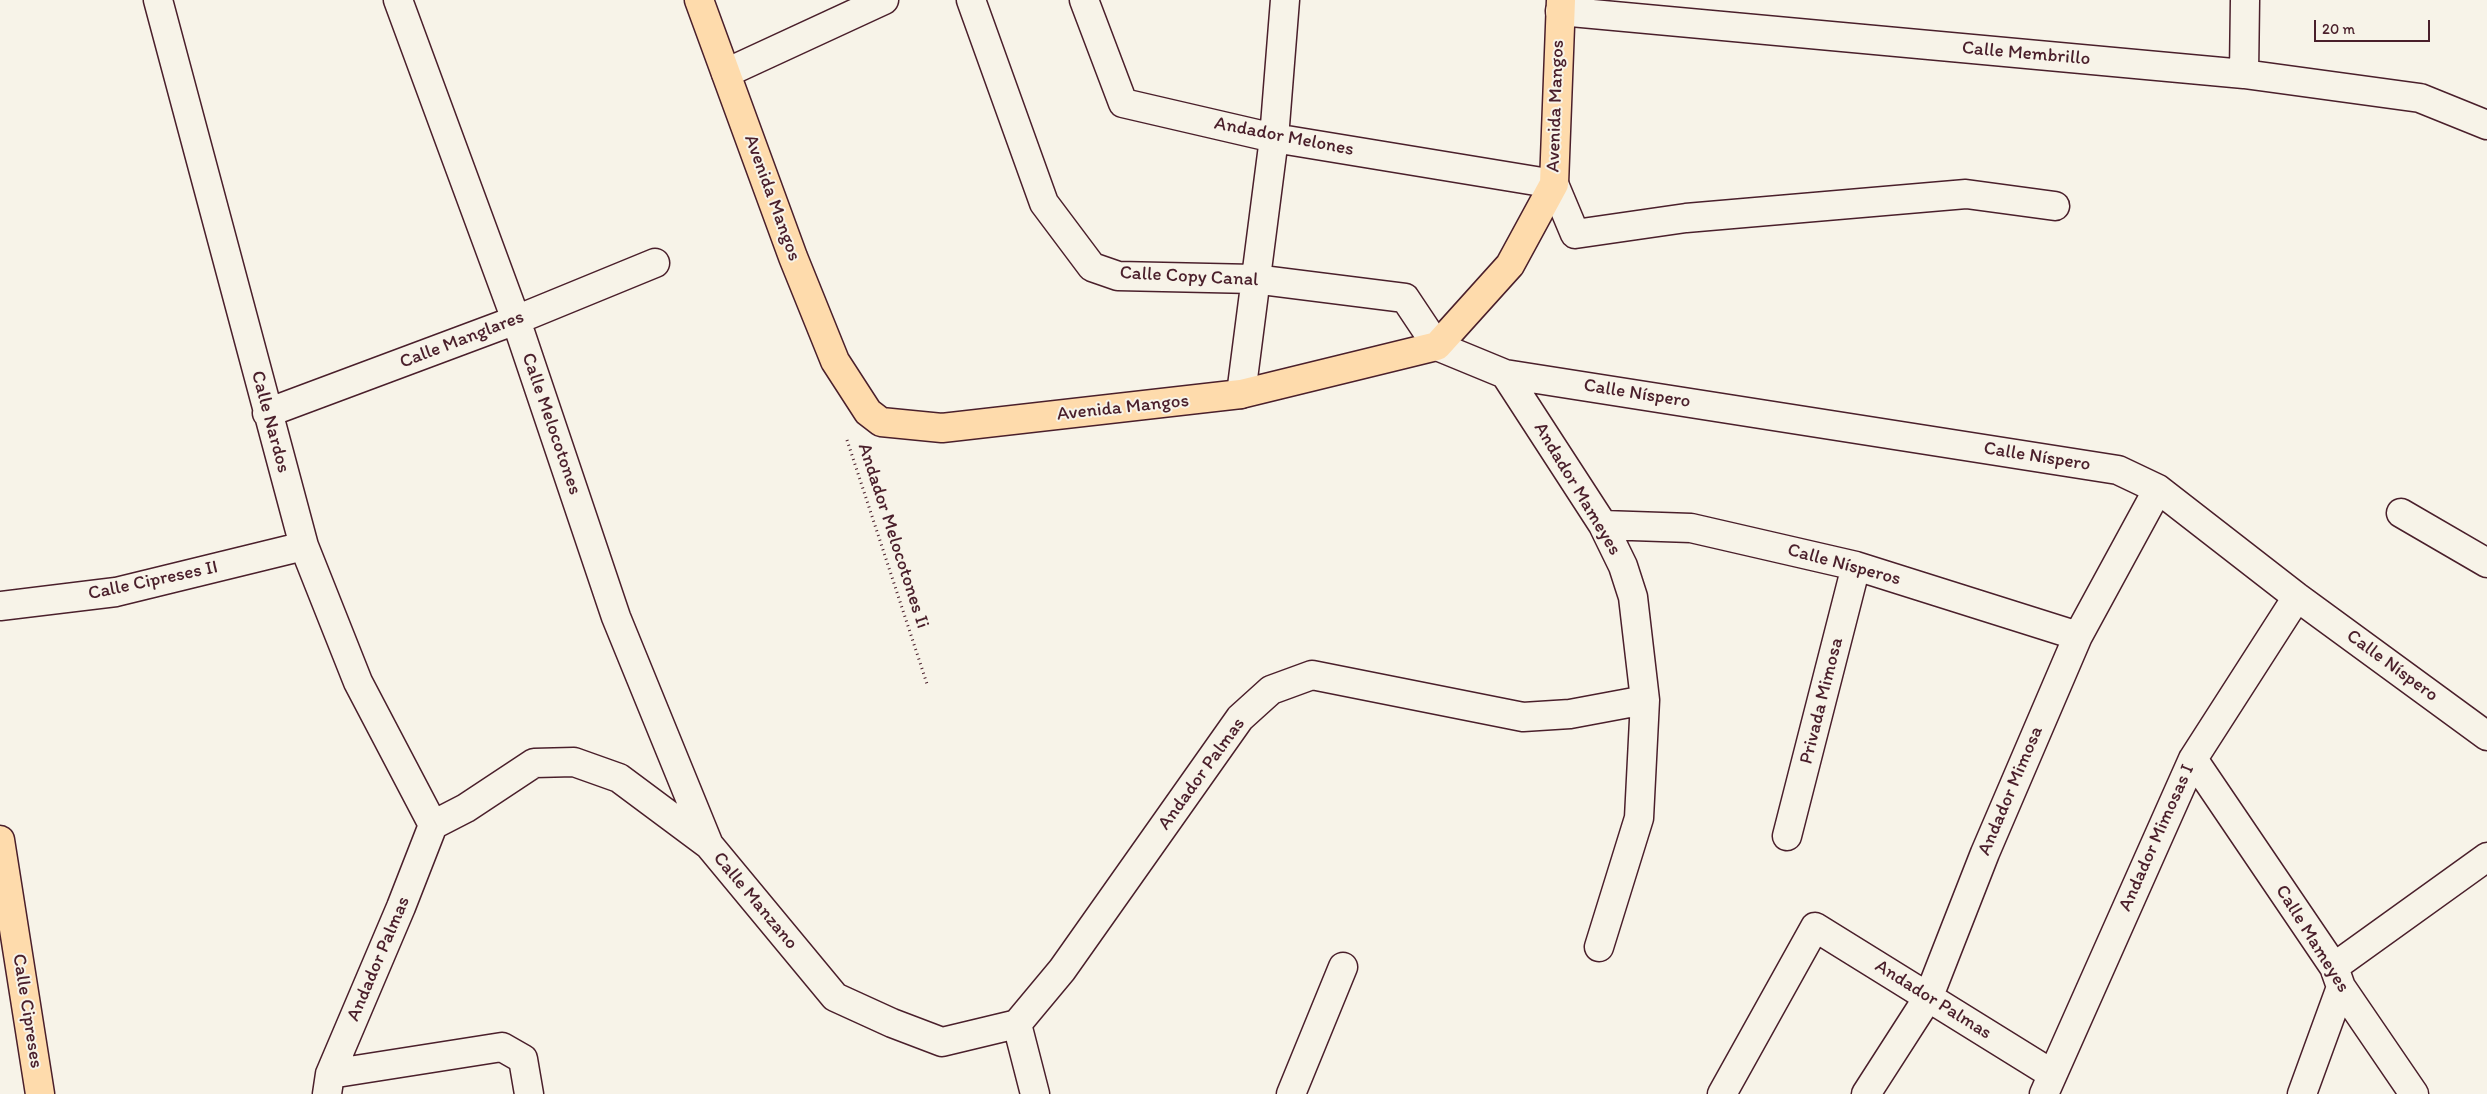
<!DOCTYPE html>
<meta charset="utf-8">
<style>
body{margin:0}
#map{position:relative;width:2487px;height:1094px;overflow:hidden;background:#f7f3e8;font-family:Itim,sans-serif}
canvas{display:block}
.scale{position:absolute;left:2314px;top:20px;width:116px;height:22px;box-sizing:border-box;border:2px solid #4a1f2b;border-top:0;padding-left:6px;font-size:15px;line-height:18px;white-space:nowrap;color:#4a1f2b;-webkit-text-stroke:4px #f7f3e8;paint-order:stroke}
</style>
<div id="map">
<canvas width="2487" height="1094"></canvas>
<div class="scale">20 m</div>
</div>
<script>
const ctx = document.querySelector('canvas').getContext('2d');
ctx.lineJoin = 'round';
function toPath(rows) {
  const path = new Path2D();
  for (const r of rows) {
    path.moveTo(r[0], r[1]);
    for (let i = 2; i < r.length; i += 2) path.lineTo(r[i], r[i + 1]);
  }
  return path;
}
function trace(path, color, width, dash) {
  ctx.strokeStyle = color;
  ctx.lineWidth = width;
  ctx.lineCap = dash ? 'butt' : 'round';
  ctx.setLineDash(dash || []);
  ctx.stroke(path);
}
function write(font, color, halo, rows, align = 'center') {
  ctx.font = font + ' Itim,sans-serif';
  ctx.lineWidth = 4;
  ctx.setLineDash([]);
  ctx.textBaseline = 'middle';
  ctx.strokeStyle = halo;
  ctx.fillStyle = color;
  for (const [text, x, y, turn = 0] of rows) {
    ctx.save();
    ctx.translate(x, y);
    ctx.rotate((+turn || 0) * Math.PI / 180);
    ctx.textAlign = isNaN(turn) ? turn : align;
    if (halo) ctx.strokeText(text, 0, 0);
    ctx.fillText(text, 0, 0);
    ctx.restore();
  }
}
const path = toPath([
 [847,440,927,684]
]);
const minor = toPath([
 [158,0,304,546,358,682,433,825],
 [398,0,516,320,616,617,709,845],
 [971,0,1044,203,1092,267,1118,276,1254,279,1405,298,1437,346,1505,374,1603,525,1623,566,1633,597,1645,700,1639,818,1599,947],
 [1084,0,1123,103,1274,138,1554,184,1575,234,1686,218,1966,194,2055,206],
 [1560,11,2244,74,2420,98,2487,125],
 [726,73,884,0],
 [2244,74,2245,0],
 [1505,374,2118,470,2158,489,2297,597,2487,736],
 [1241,394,1274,138,1285,0],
 [267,413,516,320,655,263],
 [2401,513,2487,563],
 [1603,525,1691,528,1856,566,2078,636],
 [0,606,116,592,304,546],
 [2193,759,2334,967,2341,987,2414,1094],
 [433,825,466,808,534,763,574,762,619,778,709,845,835,997,892,1023,942,1042,1017,1024],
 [1787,836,1856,566],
 [2334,967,2487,857],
 [1017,1024,1062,970,1240,718,1271,690,1312,675,1523,717,1570,714,1645,700],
 [1017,1024,1035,1094],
 [330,1074,502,1047,523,1059,529,1094],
 [327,1094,330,1074,401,907,433,825],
 [1291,1094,1343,967],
 [1722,1094,1815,927,2052,1074],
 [1866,1094,1929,996,1985,853,2078,636,2158,489],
 [2044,1094,2193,759,2297,597],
 [2302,1094,2341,987]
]);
const major = toPath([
 [699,0,793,257,835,361,868,412,881,422,942,428,1241,394,1437,346,1510,265,1554,184,1561,0],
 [0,840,40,1094]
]);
const streetNames = [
 ["Calle Membrillo",2026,54,5],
 ["Avenida Mangos",1556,106,-88],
 ["Andador Melones",1284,137,11],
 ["Avenida Mangos",772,198,70],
 ["Calle Copy Canal",1189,277,3],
 ["Calle Manglares",462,340,-21],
 ["Calle Níspero",1637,394,9],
 ["Avenida Mangos",1123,408,-6],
 ["Calle Nardos",270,422,75],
 ["Calle Melocotones",551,424,71],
 ["Calle Níspero",2037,457,9],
 ["Andador Mameyes",1577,489,59],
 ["Andador Melocotones Ii",893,536,72],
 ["Calle Nísperos",1844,565,15],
 ["Calle Cipreses II",153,581,-12],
 ["Calle Níspero",2392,666,36],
 ["Privada Mimosa",1822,701,-76],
 ["Andador Palmas",1202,774,-54],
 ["Andador Mimosa",2011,791,-67],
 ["Andador Mimosas I",2157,838,-66],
 ["Calle Manzano",755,901,50],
 ["Calle Mameyes",2312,939,58],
 ["Andador Palmas",379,959,-67],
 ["Andador Palmas",1933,1000,32],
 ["Calle Cipreses",27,1011,81]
];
trace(minor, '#4a1f2b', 31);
trace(major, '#4a1f2b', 31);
trace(path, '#4a1f2b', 3, [1, 4]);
trace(minor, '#f7f3e8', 28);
trace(major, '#fedbac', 28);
write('19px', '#4a1f2b', '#f7f3e8', streetNames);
</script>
